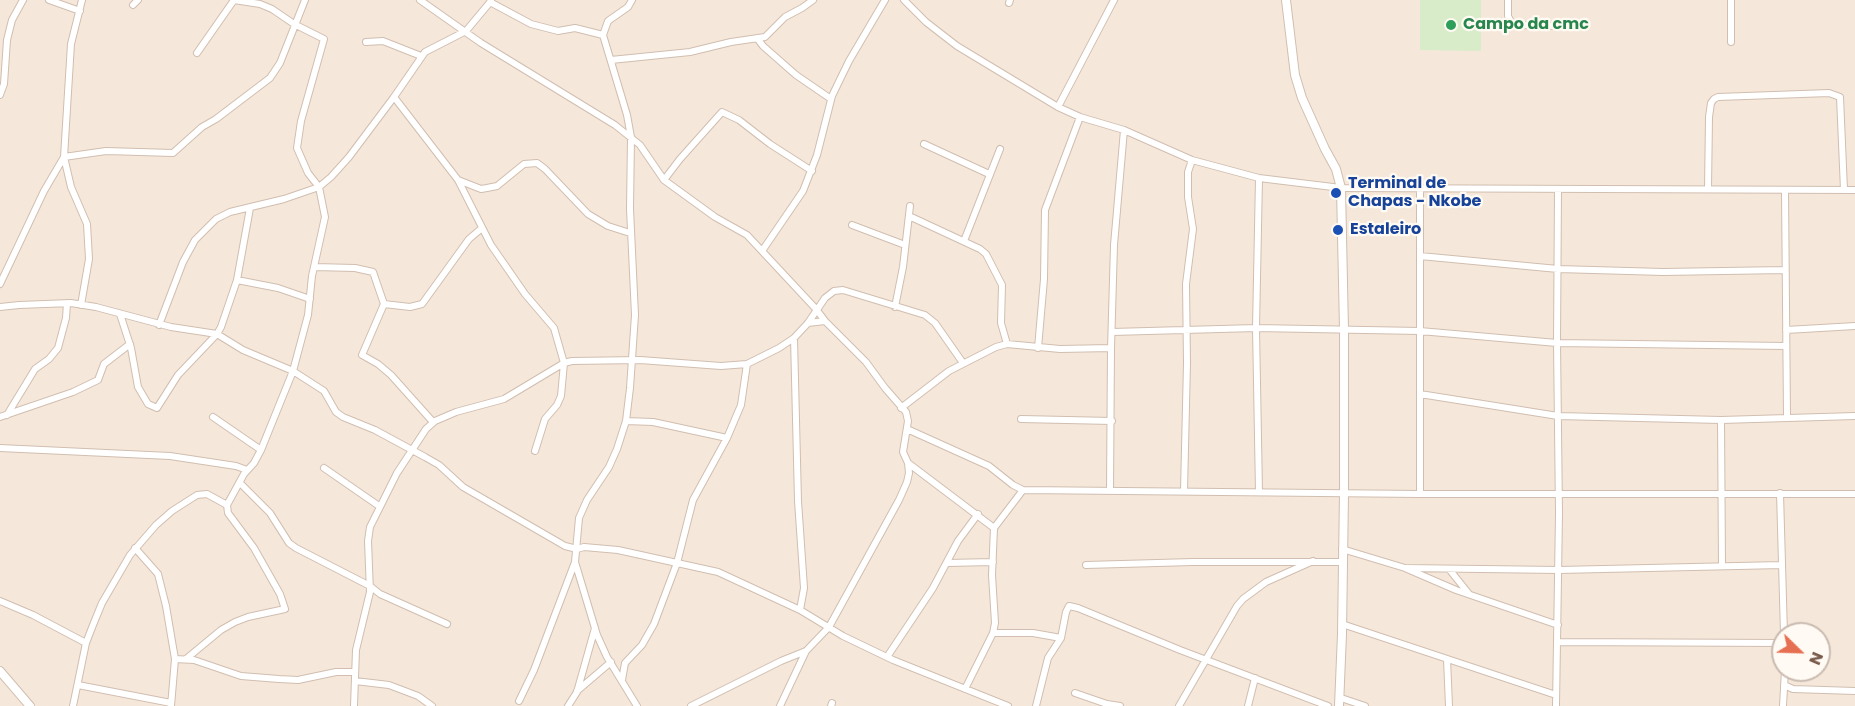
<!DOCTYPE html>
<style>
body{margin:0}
#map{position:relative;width:1855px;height:706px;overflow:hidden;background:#fdf6ec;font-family:Poppins,sans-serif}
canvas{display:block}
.north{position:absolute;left:1771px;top:622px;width:60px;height:60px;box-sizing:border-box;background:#fffaf3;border:2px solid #cabbb1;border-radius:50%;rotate:113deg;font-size:16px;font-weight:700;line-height:24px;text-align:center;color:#7a5c4d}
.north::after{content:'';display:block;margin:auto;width:21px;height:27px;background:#e76f51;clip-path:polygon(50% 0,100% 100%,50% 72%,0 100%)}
</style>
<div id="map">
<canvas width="1855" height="706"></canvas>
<div class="north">N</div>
</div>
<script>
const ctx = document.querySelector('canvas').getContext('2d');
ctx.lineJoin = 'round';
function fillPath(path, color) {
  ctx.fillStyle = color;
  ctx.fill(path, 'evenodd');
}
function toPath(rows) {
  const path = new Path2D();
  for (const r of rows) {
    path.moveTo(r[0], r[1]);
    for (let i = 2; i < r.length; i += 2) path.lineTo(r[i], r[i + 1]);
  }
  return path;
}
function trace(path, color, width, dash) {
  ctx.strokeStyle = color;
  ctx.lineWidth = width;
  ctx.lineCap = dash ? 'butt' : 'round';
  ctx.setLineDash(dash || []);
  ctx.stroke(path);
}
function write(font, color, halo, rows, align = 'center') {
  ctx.font = font + ' Poppins,sans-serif';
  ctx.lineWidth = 4.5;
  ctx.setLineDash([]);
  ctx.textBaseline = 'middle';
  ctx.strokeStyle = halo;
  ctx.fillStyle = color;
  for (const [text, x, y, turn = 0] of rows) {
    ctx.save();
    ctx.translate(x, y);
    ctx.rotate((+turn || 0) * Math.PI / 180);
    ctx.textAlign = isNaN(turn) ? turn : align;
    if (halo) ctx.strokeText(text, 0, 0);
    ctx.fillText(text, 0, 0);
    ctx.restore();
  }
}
const residential = toPath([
 [0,0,1855,0,1855,706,0,706],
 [1783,634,1819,634,1819,670,1783,670]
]);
const green = toPath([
 [1420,0,1481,0,1481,51,1420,50]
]);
const minor = toPath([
 [49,0,80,11],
 [420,0,481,43,615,125,640,145,664,180,715,217,747,235,816,309,825,321,866,362,885,388,906,412,908,421,903,452,908,463,909,473,907,482,899,500,829,627,806,651,781,661,691,706],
 [904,0,926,22,957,46,1058,107,1080,117,1124,130,1192,160,1259,178,1341,188,1855,190],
 [1508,0,1508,16,1511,22,1518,25,1562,26],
 [1731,0,1731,42],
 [490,2,531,24,558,31,575,28,603,35,627,115,631,137,630,209,635,315,630,388,626,421,617,449,609,467,587,500,579,518,575,562,597,635,607,657,637,706],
 [1009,3,1010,0],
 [133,5,138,0],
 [603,35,608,21,628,7,632,0],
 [757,38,763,46,796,75,831,99],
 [366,42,383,41,421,56],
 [197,53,234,0],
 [611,60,690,52,731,42,765,37,785,17,802,8,813,0],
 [0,95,4,84,7,40,12,20,23,0],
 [394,97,458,180,491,245,525,294,554,328,564,363,561,396,557,405,545,419,535,451],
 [1058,107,1114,0],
 [924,144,989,174],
 [458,180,481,189,487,188,497,186,524,164,537,163,545,169,588,214,608,226,630,233],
 [664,180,680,159,722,112,739,120,770,144,812,171],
 [1420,188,1420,494],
 [1708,189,1709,117,1711,103,1714,99,1718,97,1829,93,1840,97,1844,190],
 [1785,190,1787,417],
 [909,216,980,249,986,254,1002,285,1001,323,1007,344],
 [852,225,905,245],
 [964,241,1000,149],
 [762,251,803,191,817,155,832,96,849,61,885,0],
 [1420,256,1558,269,1663,272,1785,270],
 [314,267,355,268,373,272,384,304,362,355,378,364,391,375,433,422],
 [237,280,278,288,310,299],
 [0,284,44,191,64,157,106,151,173,153,202,127,216,119,270,78,280,63,305,0],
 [384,304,410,307,422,304,469,239,482,228],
 [81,305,89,259,87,224,71,187,64,157,71,44,82,0],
 [0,307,19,305,71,303,96,307,171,327,217,334,243,350,293,371,324,391,336,412,343,417,375,430,425,457,439,465,463,487,565,546,577,549,584,547,618,550,718,572,800,610,843,636,893,660,1008,706],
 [895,307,903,267,910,206],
 [120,314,131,348,138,387,148,404,157,408,178,375,217,334,221,327,237,280,250,208],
 [808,323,825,321],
 [159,325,183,262,195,240,216,219,230,212,284,199,319,187,331,177,349,157,394,97,425,52,466,31,491,1],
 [1786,330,1855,326],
 [1112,332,1256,328,1420,331,1557,343,1786,346],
 [794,338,798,501,804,588,800,610],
 [1038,348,1044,279,1045,210,1080,117],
 [1420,394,1558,416,1721,420,1855,416],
 [901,408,949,371,996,347,1007,344,1060,349,1111,348],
 [7,415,35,369,49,359,58,348,66,318,67,303],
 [0,417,73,392,98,380,104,364,130,344],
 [213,417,261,450],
 [1021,419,1112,421],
 [1721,420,1722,566],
 [626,421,653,422,727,438],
 [907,429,989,466,1013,485,1023,490,1420,494,1855,494],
 [0,448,170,456,236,466,247,470],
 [908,463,994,528],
 [324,468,379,506],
 [240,483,270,513,289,543,296,548,370,586,380,594,447,624],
 [1110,491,1111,348,1114,245,1124,130],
 [1184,491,1187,363,1186,284,1193,229,1188,197,1188,172,1192,160],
 [1259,492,1256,328,1259,178],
 [1780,493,1784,634],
 [227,505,244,474,254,463,261,450,293,371,308,315,312,276,325,217,319,187,308,173,297,148,301,121,324,39,294,24,272,9,260,4,234,0],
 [135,548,158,574,166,606,175,659,171,706],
 [1342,549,1405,568,1456,590,1558,625],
 [947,563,993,562],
 [1086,565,1193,562,1342,562],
 [1405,568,1559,570,1782,565],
 [1449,569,1469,594],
 [0,601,33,615,86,643],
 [1342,624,1556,695],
 [993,633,1033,633,1061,638],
 [1557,642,1783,643],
 [887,657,933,588,958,541,978,514],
 [175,659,194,660,241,676,279,679,298,680,336,672,355,672],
 [1447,659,1449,706],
 [622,680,625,663,642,645,654,624,677,563,693,500,727,438,741,405,747,364],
 [355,681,389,685,418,696,432,706],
 [78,685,171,703],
 [1784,685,1793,689,1855,691],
 [965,689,993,633,995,623,992,575,994,528,1023,490],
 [577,691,611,662],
 [1075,693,1107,704,1120,706],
 [1341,698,1365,706],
 [519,701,534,670,575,562],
 [73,706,86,643,93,625,102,603,130,555,156,525,172,511,197,495,207,494,227,505,228,513,254,548,280,594,285,609,248,617,235,622,221,630,186,659],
 [354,706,356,650,370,592,368,541,370,527,397,473,426,429,435,421,456,412,504,399,564,363,572,361,640,360,721,366,747,364,779,348,794,338,808,323,825,298,834,291,843,290,925,315,935,323,963,363],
 [568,706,577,692,595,628],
 [780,706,806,651],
 [831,706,832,703],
 [1036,706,1048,658,1061,638,1066,612,1069,606,1078,608,1180,650,1328,706],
 [1179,706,1237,606,1243,599,1266,582,1313,561],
 [1248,706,1255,678],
 [1556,706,1559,513,1557,343,1558,189],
 [1783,706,1785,670]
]);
const tertiary = toPath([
 [1286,0,1295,75,1302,98,1325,149,1336,169,1341,188,1344,330,1344,492,1342,634,1339,706],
 [0,671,30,706]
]);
const markers = [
 [1451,25,6,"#2e9e5b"],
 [1336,193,6,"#1a4fb4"],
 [1338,230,6,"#1a4fb4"]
];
const leisureNames = [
 ["Campo da cmc",1463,25]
];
const transitNames = [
 ["Terminal de",1348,184],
 ["Chapas - Nkobe",1348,202],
 ["Estaleiro",1350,230]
];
fillPath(residential, '#f5e8da');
fillPath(green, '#d8ecc9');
trace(minor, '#d1beb0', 8);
trace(tertiary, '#d1beb0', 10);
trace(minor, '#fff', 6);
trace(tertiary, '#fff', 8);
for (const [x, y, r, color] of markers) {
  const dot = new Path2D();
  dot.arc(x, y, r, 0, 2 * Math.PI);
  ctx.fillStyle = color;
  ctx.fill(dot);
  trace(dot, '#fffaf3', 2);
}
write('bold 16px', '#27864d', '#fffaf3', leisureNames, 'left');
write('bold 16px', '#164399', '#fffaf3', transitNames, 'left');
</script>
